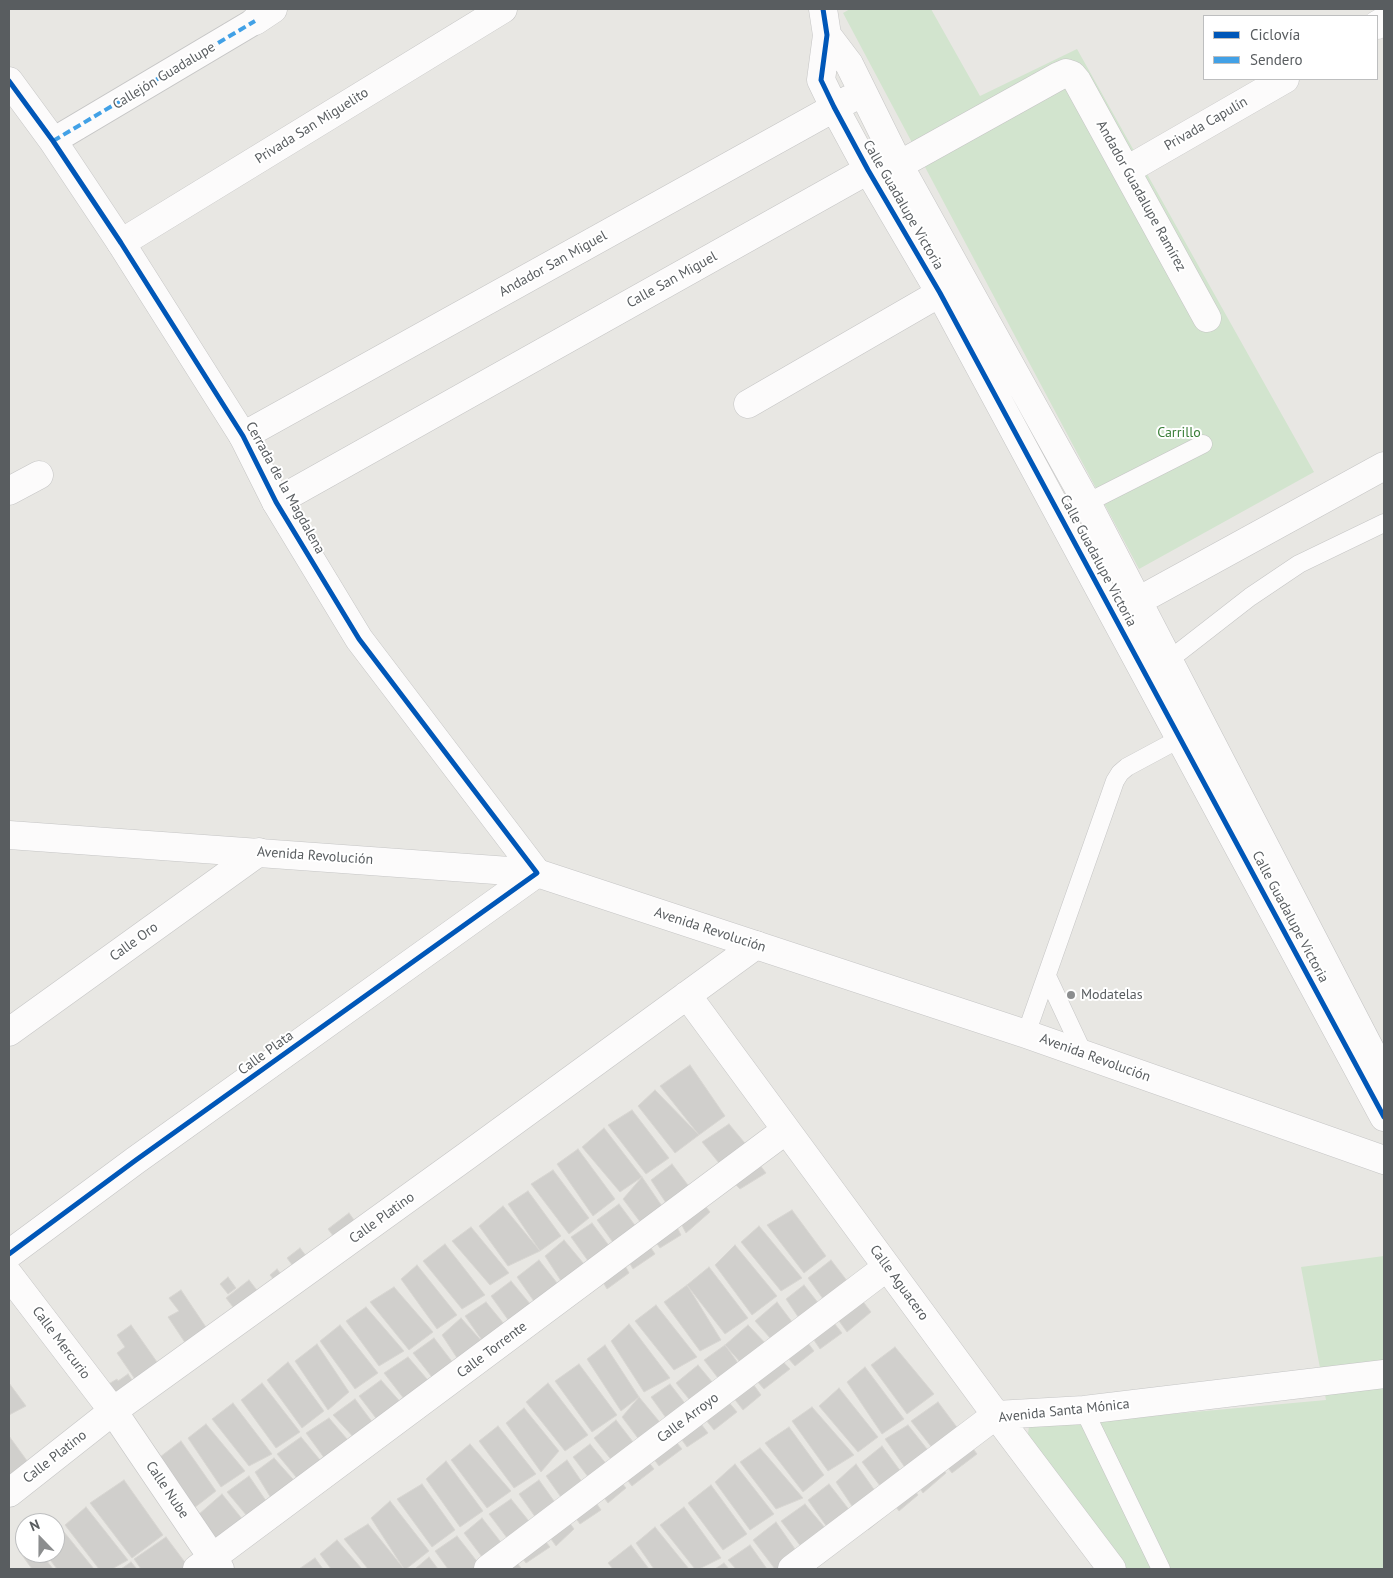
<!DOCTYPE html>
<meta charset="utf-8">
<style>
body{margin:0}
#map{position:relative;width:1393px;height:1578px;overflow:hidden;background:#e8e7e3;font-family:"PT Sans",sans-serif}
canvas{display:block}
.frame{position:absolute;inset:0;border:10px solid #595d60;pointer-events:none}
.legend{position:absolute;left:1203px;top:15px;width:175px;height:65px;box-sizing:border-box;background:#fff;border:1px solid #bdbebf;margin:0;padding:6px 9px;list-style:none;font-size:15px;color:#595d60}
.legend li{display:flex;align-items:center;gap:10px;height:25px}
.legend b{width:25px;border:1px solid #bdbebf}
.north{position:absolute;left:15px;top:1513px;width:50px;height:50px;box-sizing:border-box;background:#fff;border:1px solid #bdbebf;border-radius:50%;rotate:338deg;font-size:14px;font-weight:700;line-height:20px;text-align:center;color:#595d60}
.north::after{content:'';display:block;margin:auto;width:18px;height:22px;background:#8b8d8e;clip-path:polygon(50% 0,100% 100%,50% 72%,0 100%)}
</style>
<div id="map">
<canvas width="1393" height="1578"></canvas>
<div class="frame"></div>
<ul class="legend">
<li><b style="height:6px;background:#0057b8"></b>Ciclovía</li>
<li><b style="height:6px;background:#42a1e6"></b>Sendero</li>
</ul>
<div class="north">N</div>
</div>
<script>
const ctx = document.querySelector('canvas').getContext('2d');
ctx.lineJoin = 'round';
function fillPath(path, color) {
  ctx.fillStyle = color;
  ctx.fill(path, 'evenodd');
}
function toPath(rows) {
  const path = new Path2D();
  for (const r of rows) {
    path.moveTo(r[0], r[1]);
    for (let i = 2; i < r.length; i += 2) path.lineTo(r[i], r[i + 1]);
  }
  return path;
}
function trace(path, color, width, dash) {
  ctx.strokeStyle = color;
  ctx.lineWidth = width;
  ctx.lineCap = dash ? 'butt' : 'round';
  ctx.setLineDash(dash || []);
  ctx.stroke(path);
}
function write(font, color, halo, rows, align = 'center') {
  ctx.font = font + ' "PT Sans",sans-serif';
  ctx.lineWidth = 4;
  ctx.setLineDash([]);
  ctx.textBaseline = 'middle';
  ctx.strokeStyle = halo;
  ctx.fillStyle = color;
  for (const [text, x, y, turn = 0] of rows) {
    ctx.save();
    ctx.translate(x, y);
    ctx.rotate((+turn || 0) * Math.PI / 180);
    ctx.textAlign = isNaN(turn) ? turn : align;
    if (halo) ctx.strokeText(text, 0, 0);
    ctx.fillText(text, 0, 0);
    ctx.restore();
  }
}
const green = toPath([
 [850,9,931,9,980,96,1077,49,1314,472,1139,569,843,13],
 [1384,1256,1384,1569,1126,1569,1026,1447,1029,1427,1326,1400,1301,1267]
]);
const building = toPath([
 [690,1065,725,1116,699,1135,660,1086,690,1065],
 [655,1090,699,1135,675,1153,638,1106,655,1090],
 [632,1110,669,1158,646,1174,608,1125,632,1110],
 [729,1124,749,1148,723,1168,702,1142,729,1124],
 [604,1128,642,1177,620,1192,582,1147,604,1128],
 [578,1149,615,1199,593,1216,557,1164,578,1149],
 [756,1160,766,1173,740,1189,731,1180,756,1160],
 [672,1164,697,1197,670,1209,651,1180,672,1164],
 [553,1170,589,1218,569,1234,531,1184,553,1170],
 [642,1177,664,1209,644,1227,623,1199,642,1177],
 [528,1191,561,1236,540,1251,508,1204,528,1191],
 [702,1202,710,1212,686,1233,678,1218,702,1202],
 [619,1204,640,1232,617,1248,597,1220,619,1204],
 [503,1206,540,1251,508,1266,479,1226,503,1206],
 [792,1210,826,1256,804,1273,767,1225,792,1210],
 [349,1213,359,1227,348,1256,328,1229,349,1213],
 [592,1223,613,1251,591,1265,571,1237,592,1223],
 [675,1223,681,1235,660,1248,652,1237,675,1223],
 [759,1226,802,1278,781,1291,741,1242,759,1226],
 [471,1227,509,1273,490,1285,452,1241,471,1227],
 [564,1240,589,1270,565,1287,545,1256,564,1240],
 [647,1242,655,1254,633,1269,626,1257,647,1242],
 [445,1244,485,1295,462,1309,423,1261,445,1244],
 [735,1245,777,1296,752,1315,715,1265,735,1245],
 [300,1248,320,1274,307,1285,287,1258,300,1248],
 [621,1258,629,1273,607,1289,600,1277,621,1258],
 [539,1260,561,1288,538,1307,517,1277,539,1260],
 [831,1260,871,1312,847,1332,808,1278,831,1260],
 [417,1265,457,1315,437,1329,401,1279,417,1265],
 [709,1267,748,1318,725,1334,687,1285,709,1267],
 [277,1269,296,1293,289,1299,270,1275,277,1269],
 [228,1277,236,1288,228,1294,220,1284,228,1277],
 [249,1280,270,1307,247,1325,226,1298,249,1280],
 [511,1281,536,1311,514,1328,491,1296,511,1281],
 [687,1285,721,1340,700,1351,664,1302,687,1285],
 [804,1285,842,1333,820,1349,786,1299,804,1285],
 [394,1287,433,1332,409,1350,370,1302,394,1287],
 [181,1290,218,1345,196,1359,168,1317,179,1311,169,1298,181,1290],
 [486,1302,509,1330,486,1346,465,1316,486,1302],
 [777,1302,814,1351,795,1366,755,1321,777,1302],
 [656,1305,697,1357,674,1370,635,1321,656,1305],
 [366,1307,404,1351,379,1366,346,1321,366,1307],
 [461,1318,486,1346,461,1364,442,1335,461,1318],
 [629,1324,670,1378,644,1392,611,1341,629,1324],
 [131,1325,171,1382,148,1398,117,1353,125,1347,117,1335,131,1325],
 [340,1325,378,1373,355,1389,320,1341,340,1325],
 [748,1325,790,1369,764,1389,725,1345,748,1325],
 [434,1338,457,1368,435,1381,413,1353,434,1338],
 [317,1344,349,1392,328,1410,295,1361,317,1344],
 [605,1345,639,1397,621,1411,587,1359,605,1345],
 [725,1345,761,1395,743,1410,704,1360,725,1345],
 [895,1347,934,1394,907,1414,871,1365,895,1347],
 [408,1357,433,1386,408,1404,384,1373,408,1357],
 [288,1362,324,1411,302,1428,267,1380,288,1362],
 [579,1364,617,1415,592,1432,555,1381,579,1364],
 [698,1365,737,1412,714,1430,676,1383,698,1365],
 [865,1367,904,1419,882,1434,847,1382,865,1367],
 [128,1374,142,1395,122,1417,102,1388,117,1379,118,1381,128,1374],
 [381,1380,403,1405,379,1422,359,1396,381,1380],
 [9,1383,26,1406,9,1415,9,1383],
 [262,1383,300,1432,276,1448,241,1400,262,1383],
 [548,1383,588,1435,565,1451,526,1402,548,1383],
 [670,1384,708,1433,687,1447,651,1397,670,1384],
 [839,1388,878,1437,858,1452,819,1406,839,1388],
 [639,1397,682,1449,659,1466,622,1417,639,1397],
 [355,1399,376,1427,356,1440,333,1415,355,1399],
 [938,1402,977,1454,952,1473,911,1421,938,1402],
 [233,1403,272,1454,249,1466,212,1419,233,1403],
 [812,1407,854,1455,828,1471,792,1421,812,1407],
 [524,1408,559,1451,541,1472,506,1423,524,1408],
 [329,1418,353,1446,328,1463,306,1433,329,1418],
 [616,1420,654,1469,632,1486,594,1438,616,1420],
 [206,1424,245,1471,221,1487,188,1438,206,1424],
 [908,1425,946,1473,923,1493,885,1439,908,1425],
 [498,1426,536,1474,514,1488,479,1441,498,1426],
 [789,1427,824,1475,803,1492,765,1443,789,1427],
 [9,1436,41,1480,9,1483,9,1436],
 [301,1437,325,1466,301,1483,277,1454,301,1437],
 [181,1441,216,1491,194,1508,160,1457,181,1441],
 [470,1444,511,1491,487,1508,451,1460,470,1444],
 [590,1444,626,1488,608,1503,573,1457,590,1444],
 [882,1446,918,1495,899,1511,862,1462,882,1446],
 [760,1448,803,1498,776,1509,740,1462,760,1448],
 [274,1458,300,1487,274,1503,255,1472,274,1458],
 [567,1460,601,1510,580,1524,546,1476,567,1460],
 [446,1461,483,1511,460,1527,426,1479,446,1461],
 [735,1464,774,1514,750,1530,715,1482,735,1464],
 [856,1464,890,1512,868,1530,836,1482,856,1464],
 [249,1476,271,1508,252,1522,227,1492,249,1476],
 [124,1480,163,1535,132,1558,90,1503,124,1480],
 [539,1480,574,1529,556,1546,519,1494,539,1480],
 [422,1484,455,1530,432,1547,397,1499,422,1484],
 [829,1484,865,1530,841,1547,808,1500,829,1484],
 [711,1485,747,1534,723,1550,688,1503,711,1485],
 [222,1494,247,1525,222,1545,198,1515,222,1494],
 [511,1499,550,1547,526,1563,489,1514,511,1499],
 [390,1501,429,1551,406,1569,404,1569,371,1518,390,1501],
 [805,1504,841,1547,817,1567,781,1521,805,1504],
 [86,1507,128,1560,112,1569,99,1569,65,1525,86,1507],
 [684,1507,721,1558,699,1569,695,1569,660,1525,684,1507],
 [482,1518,521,1568,520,1569,491,1569,464,1533,482,1518],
 [776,1522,809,1569,775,1569,753,1540,776,1522],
 [368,1524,404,1569,368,1569,344,1539,368,1524],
 [60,1527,94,1569,57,1569,45,1553,55,1553,55,1530,60,1527],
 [655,1527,689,1569,654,1569,636,1543,655,1527],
 [457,1536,483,1569,448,1569,435,1551,457,1536],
 [166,1537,190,1569,141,1569,134,1559,166,1537],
 [337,1540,362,1569,331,1569,320,1554,337,1540],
 [631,1545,649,1569,613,1569,608,1563,631,1545],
 [750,1545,767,1569,736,1569,728,1560,750,1545],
 [25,1553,41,1553,53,1569,32,1569,22,1555,25,1553],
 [429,1557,438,1569,415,1569,429,1557],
 [315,1558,323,1569,299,1569,315,1558],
 [131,1562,137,1569,121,1569,131,1562],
 [724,1563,729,1569,715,1569,724,1563]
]);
const service = toPath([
 [1061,516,1203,444],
 [1169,660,1250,597,1299,564,1384,523],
 [1047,976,1084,1055],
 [1026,1034,1115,781,1120,773,1127,767,1181,738],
 [1084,1410,1161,1569]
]);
const pedestrian = toPath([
 [53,141,255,21]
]);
const minor = toPath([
 [823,9,827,35,821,80,834,107,868,170,940,293,1384,1117],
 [255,21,273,9],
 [1377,25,1384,21],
 [827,35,849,64,899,165,1087,503,1384,1076],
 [1127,170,1285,79],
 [121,243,503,9],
 [748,404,940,293],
 [243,436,850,99],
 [9,491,39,475],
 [276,502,868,170,899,165,1059,76,1066,73,1072,75,1077,81,1207,318],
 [1138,601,1384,466],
 [687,995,996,1415,1112,1569],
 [9,1032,259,852],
 [9,1254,136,1160,537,873],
 [9,1275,113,1411,220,1569],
 [9,1493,113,1411,468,1155,756,945],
 [197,1569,786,1130],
 [488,1569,887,1267],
 [792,1569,996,1415,1084,1410,1384,1374]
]);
const tertiary = toPath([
 [9,81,53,141,121,243,243,436,276,502,359,639,537,873]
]);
const secondary = toPath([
 [9,835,537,873,1026,1034,1384,1160]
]);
const quiet = toPath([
 [53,141,255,21]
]);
const cycleway = toPath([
 [823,9,827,35,821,80,834,107,868,170,940,293,1384,1117],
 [9,81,53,141,121,243,243,436,276,502,359,639,537,873,136,1160,9,1254]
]);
const markers = [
 [1071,995,5,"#8b8d8e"]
];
const streetNames = [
 ["Callejón Guadalupe",164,76,-31],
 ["Privada Capulín",1206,124,-30],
 ["Privada San Miguelito",312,126,-32],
 ["Andador Guadalupe Ramírez",1141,196,61],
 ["Calle Guadalupe Victoria",903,205,60],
 ["Andador San Miguel",553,264,-29],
 ["Calle San Miguel",672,280,-29],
 ["Cerrada de la Magdalena",285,488,61],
 ["Calle Guadalupe Victoria",1098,561,62],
 ["Avenida Revolución",315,856,4],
 ["Calle Guadalupe Victoria",1290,917,62],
 ["Avenida Revolución",710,930,18],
 ["Calle Oro",134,942,-36],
 ["Calle Plata",266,1053,-36],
 ["Avenida Revolución",1095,1058,20],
 ["Calle Platino",382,1218,-36],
 ["Calle Aguacero",899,1283,54],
 ["Calle Mercurio",61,1343,53],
 ["Calle Torrente",492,1350,-37],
 ["Avenida Santa Mónica",1064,1411,-6],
 ["Calle Arroyo",688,1418,-37],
 ["Calle Platino",55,1457,-38],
 ["Calle Nube",167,1490,56]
];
const parkNames = [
 ["Carrillo",1179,433]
];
const poiNames = [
 ["Modatelas",1081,995]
];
fillPath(green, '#d2e4ce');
fillPath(building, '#d0cfcc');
trace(building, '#d8d6d2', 1);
trace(service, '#c5c5c5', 19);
trace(pedestrian, '#c5c5c5', 28);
trace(minor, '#c5c5c5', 29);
trace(tertiary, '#c5c5c5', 29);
trace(secondary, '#c5c5c5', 29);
trace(service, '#fcfbfb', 18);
trace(pedestrian, '#fcfbfb', 26);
trace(minor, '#fcfbfb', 28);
trace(tertiary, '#fcfbfb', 28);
trace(secondary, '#fcfbfb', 28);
trace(quiet, '#42a1e6', 4, [8, 4]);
trace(cycleway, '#0057b8', 5);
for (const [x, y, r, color] of markers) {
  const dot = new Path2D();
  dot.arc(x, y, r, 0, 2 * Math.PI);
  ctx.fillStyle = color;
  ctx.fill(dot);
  trace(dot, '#fff', 2);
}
write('14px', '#595d60', '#fff', streetNames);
write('14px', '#3b7f39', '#fff', parkNames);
write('14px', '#595d60', '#fff', poiNames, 'left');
</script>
